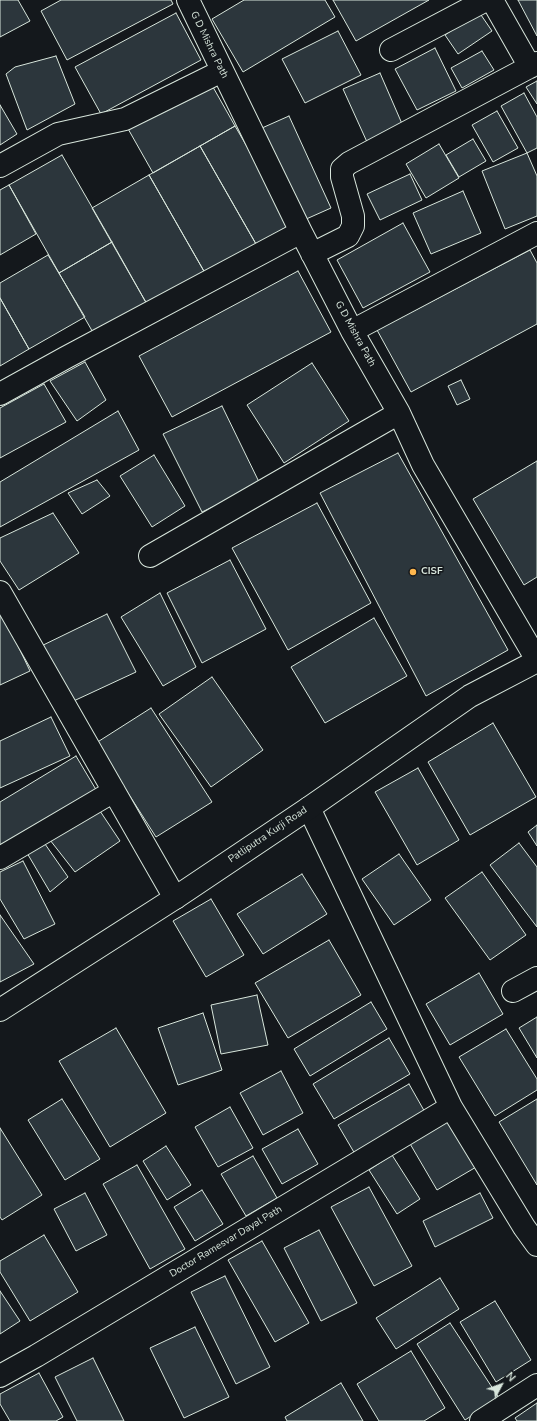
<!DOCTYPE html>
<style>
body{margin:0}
#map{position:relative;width:537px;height:1421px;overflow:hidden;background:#14181c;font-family:"Nunito Sans",sans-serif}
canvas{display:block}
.north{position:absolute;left:481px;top:1365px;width:40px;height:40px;-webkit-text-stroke:3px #14181c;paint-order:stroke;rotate:49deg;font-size:11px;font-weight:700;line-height:16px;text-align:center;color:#d8e6dc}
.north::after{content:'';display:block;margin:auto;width:14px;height:18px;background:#d8e6dc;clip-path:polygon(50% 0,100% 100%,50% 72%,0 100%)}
</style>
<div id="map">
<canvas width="537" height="1421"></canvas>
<div class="north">N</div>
</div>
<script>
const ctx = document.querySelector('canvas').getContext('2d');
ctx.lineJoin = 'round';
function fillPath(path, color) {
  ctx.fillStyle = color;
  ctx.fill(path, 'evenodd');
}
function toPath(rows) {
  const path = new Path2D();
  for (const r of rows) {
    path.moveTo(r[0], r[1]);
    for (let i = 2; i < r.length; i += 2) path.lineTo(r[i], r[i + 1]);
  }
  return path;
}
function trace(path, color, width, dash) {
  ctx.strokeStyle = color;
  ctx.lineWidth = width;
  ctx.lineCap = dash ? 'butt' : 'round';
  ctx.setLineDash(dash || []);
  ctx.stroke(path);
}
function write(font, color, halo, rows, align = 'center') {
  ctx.font = font + ' "Nunito Sans",sans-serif';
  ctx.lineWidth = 3;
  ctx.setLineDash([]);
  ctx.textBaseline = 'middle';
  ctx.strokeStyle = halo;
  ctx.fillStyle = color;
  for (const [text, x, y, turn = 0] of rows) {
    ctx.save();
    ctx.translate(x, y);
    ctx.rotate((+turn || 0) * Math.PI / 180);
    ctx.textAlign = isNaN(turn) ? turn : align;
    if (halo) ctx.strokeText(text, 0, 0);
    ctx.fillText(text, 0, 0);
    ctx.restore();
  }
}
const building = toPath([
 [0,0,18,0,30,21,0,37,0,0],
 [61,0,171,0,173,4,67,60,41,11,61,0],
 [244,0,325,0,335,17,243,72,212,19,244,0],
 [333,0,429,0,356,41,333,0],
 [518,0,537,0,537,36,518,0],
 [479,12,492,31,458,54,445,35,479,12],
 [176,13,201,60,101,114,75,67,176,13],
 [338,31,361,75,305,103,282,59,338,31],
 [435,48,456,91,417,110,395,69,435,48],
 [482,51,494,70,462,88,451,68,482,51],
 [56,56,75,104,27,130,6,74,15,67,56,56],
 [380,73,403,126,367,142,343,89,380,73],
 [209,80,235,126,153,173,127,127,209,80],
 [537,81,537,104,526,87,537,81],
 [524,93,537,117,537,148,527,153,501,106,524,93],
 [0,105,17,134,0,145,0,105],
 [497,111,518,148,493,162,472,125,497,111],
 [289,116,331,208,304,220,262,128,289,116],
 [235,126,292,224,256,244,200,146,235,126],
 [473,139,486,161,459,177,446,155,473,139],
 [439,144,459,178,426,198,406,164,439,144],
 [200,146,256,244,205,273,149,175,200,146],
 [527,153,537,176,537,216,505,229,482,171,527,153],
 [62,155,112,242,59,273,9,185,62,155],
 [410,174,422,200,380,220,367,194,410,174],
 [149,175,205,273,148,306,92,208,149,175],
 [9,185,36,234,0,255,0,190,9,185],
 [463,191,481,233,431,254,413,213,463,191],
 [403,223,430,272,363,308,337,260,403,223],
 [112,242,148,306,95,336,59,273,112,242],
 [530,250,537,263,537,324,411,392,377,330,530,250],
 [48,255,85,317,29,349,0,298,0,283,48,255],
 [298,271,331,332,172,417,139,356,298,271],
 [0,298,29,349,0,366,0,298],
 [85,362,106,400,77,421,50,381,85,362],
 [312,363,349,421,284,463,247,405,312,363],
 [461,380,470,399,457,405,448,386,461,380],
 [44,384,66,422,0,458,0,408,44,384],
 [222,406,260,484,202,512,163,434,222,406],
 [118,411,139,450,0,527,0,482,118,411],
 [398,453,508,650,426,696,320,493,398,453],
 [154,455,185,506,152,527,120,476,154,455],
 [537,461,537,577,524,585,473,499,537,461],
 [97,480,110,496,82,514,68,493,97,480],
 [317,503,371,603,288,650,232,548,317,503],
 [53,513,79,553,19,590,0,561,0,538,53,513],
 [230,560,266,629,202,663,167,593,230,560],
 [160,593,196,667,163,686,121,617,160,593],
 [0,608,30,671,0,685,0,608],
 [107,614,136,672,65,705,33,650,107,614],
 [374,618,407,676,325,723,291,667,374,618],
 [212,677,263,750,211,787,159,714,212,677],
 [151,708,212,802,156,837,96,743,151,708],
 [51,717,70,756,0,788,0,741,51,717],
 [493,723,536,797,470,835,428,762,493,723],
 [76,756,98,793,0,852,0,802,76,756],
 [418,768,459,840,417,865,375,792,418,768],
 [98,808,120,841,75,872,50,840,98,808],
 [537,825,537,846,528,832,537,825],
 [519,843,537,867,537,927,490,865,519,843],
 [45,844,68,877,50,892,27,853,45,844],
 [399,854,431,900,394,925,362,879,399,854],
 [23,861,55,924,24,939,0,899,0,872,23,861],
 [482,872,526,935,490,960,445,898,482,872],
 [302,874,327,914,263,954,237,914,302,874],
 [211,899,244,955,206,977,173,921,211,899],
 [0,915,34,964,0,982,0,915],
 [329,940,361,995,288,1038,255,983,329,940],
 [479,973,503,1014,450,1045,426,1004,479,973],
 [257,995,268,1045,221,1054,211,1005,257,995],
 [371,1002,387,1029,310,1076,294,1049,371,1002],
 [203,1013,222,1070,178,1085,158,1028,203,1013],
 [537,1017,537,1058,519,1028,537,1017],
 [116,1028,166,1113,110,1147,59,1061,116,1028],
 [506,1029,537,1079,537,1090,495,1116,459,1057,506,1029],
 [389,1038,410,1074,334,1119,313,1084,389,1038],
 [281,1071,303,1113,263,1135,240,1093,281,1071],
 [409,1084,426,1114,355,1154,338,1125,409,1084],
 [62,1099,100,1159,65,1180,28,1120,62,1099],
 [537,1099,537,1185,499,1122,537,1099],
 [230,1107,253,1148,218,1167,195,1127,230,1107],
 [455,1115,483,1163,437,1190,409,1142,455,1115],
 [0,1128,42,1195,2,1220,0,1217,0,1128],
 [298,1129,318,1164,282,1184,262,1149,298,1129],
 [166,1146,191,1185,167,1200,143,1161,166,1146],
 [392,1155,420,1199,397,1214,369,1170,392,1155],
 [253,1156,277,1198,246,1216,221,1174,253,1156],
 [137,1165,185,1249,150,1269,103,1184,137,1165],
 [369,1187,412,1266,374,1286,331,1207,369,1187],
 [202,1190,223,1224,195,1241,174,1207,202,1190],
 [85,1193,107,1235,76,1251,54,1209,85,1193],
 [480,1193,493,1218,435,1247,423,1221,480,1193],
 [319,1230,357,1303,321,1321,284,1248,319,1230],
 [44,1235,78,1292,30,1321,0,1272,0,1261,44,1235],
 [262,1241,309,1323,275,1342,228,1260,262,1241],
 [225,1276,270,1367,236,1384,191,1292,225,1276],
 [440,1278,459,1309,396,1349,376,1318,440,1278],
 [0,1291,20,1321,0,1334,0,1291],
 [495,1301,531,1360,496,1382,460,1322,495,1301],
 [450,1323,499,1398,465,1420,417,1344,450,1323],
 [195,1327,229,1397,184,1418,150,1348,195,1327],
 [411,1351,445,1408,424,1421,379,1421,357,1384,411,1351],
 [93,1358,124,1421,77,1421,55,1377,93,1358],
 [39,1373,63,1417,56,1421,10,1421,0,1404,0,1394,39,1373],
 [341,1383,363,1421,287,1421,285,1417,341,1383],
 [537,1403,537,1421,517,1421,515,1418,537,1403]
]);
const minor = toPath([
 [188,0,301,232,352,331,399,413,423,465,537,660],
 [492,0,530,67],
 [391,50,486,0],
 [0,166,58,134,125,119,222,71],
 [312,254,348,236,353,226,353,216,342,177,342,169,349,163,537,63],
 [352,331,537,233],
 [0,394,65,358,301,232],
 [150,556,399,413],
 [0,592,175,898],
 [309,808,451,1107,524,1227,537,1245],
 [0,858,114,791],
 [513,991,537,978],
 [0,1376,36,1356,451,1107],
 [481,1421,537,1385]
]);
const tertiary = toPath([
 [0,1010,175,898,309,808,470,696,537,661]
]);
const markers = [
 [413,572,4,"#ffb74d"]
];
const streetNames = [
 ["G D Mishra Path",209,45,64],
 ["G D Mishra Path",355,334,61],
 ["Patliputra Kurji Road",268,835,-34],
 ["Doctor Ramesvar Dayal Path",226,1242,-31]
];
const poiNames = [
 ["CISF",421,572]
];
fillPath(building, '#2c363c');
trace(building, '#d8e6dc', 1);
trace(minor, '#d8e6dc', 24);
trace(tertiary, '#d8e6dc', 24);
trace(minor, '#14181c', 22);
trace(tertiary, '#14181c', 22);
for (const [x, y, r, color] of markers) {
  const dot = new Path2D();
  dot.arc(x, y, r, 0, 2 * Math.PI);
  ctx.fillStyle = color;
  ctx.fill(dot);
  trace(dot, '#14181c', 1.5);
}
write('10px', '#d8e6dc', '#14181c', streetNames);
write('bold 10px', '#d8e6dc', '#14181c', poiNames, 'left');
</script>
